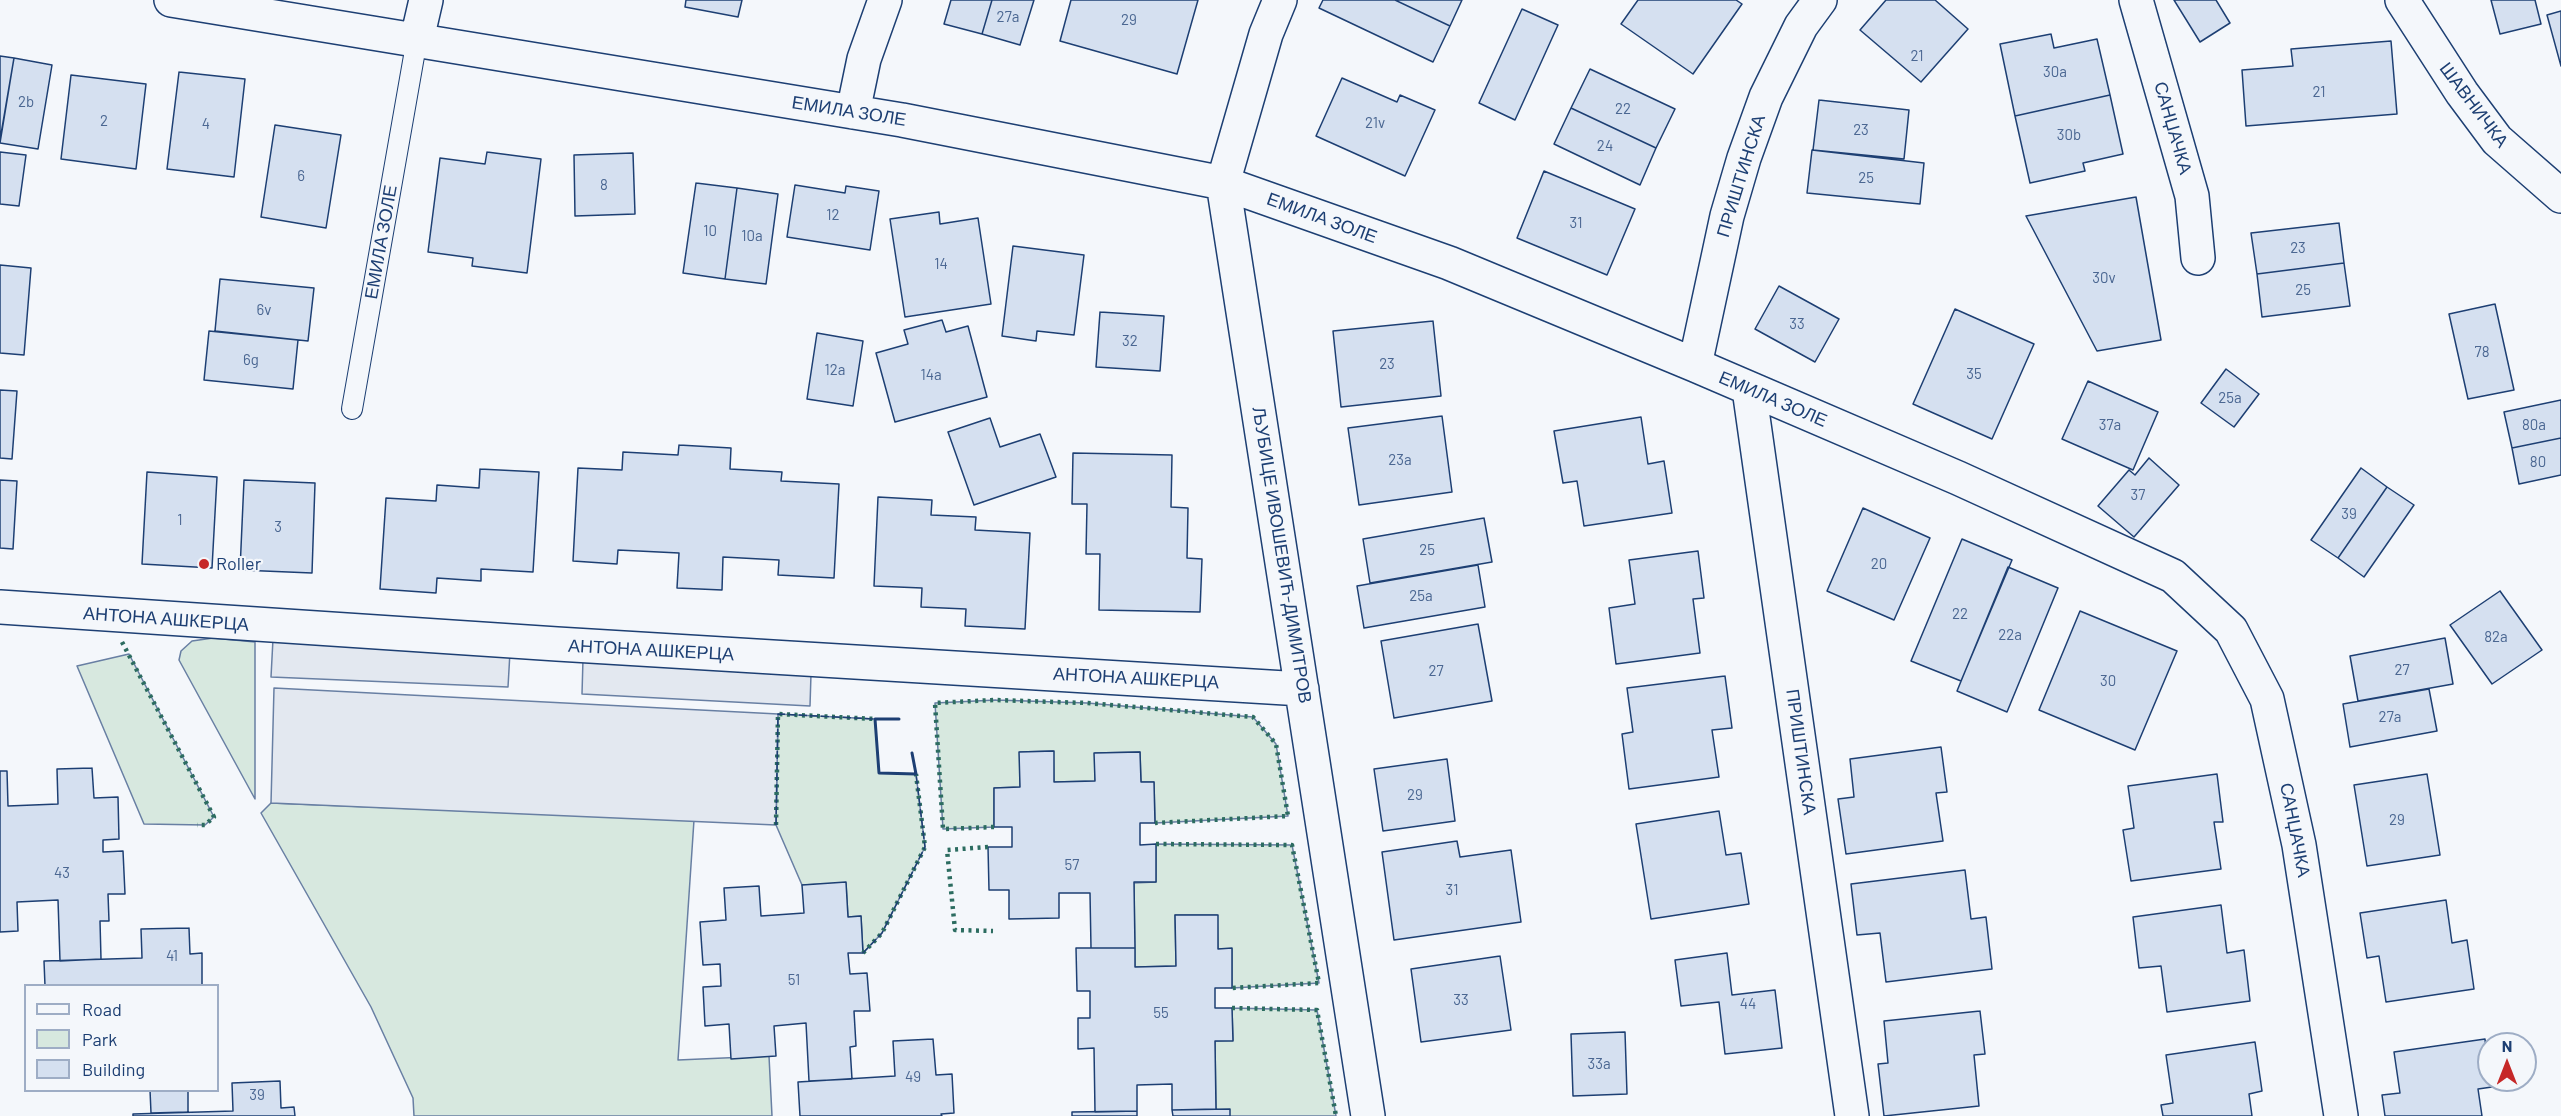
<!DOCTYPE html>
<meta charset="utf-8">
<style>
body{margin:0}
#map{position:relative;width:2561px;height:1116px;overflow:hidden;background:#f4f7fb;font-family:Barlow,sans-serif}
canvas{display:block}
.legend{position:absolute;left:24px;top:984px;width:195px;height:108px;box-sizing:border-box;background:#f4f7fb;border:2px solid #9eadc5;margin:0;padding:8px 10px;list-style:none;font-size:18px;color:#1d3f73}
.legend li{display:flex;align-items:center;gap:12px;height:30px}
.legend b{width:30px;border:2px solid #9eadc5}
.north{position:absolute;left:2477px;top:1032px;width:60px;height:60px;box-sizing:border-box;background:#f4f7fb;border:2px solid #9eadc5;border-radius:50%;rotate:0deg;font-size:16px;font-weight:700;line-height:24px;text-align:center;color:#1d3f73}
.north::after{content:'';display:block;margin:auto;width:21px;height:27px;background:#c62828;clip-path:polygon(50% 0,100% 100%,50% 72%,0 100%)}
</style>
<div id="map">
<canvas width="2561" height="1116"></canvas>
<ul class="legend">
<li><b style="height:8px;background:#f4f7fb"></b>Road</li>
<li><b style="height:16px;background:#d7e8df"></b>Park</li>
<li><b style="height:16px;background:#d5e0f0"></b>Building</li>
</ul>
<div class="north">N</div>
</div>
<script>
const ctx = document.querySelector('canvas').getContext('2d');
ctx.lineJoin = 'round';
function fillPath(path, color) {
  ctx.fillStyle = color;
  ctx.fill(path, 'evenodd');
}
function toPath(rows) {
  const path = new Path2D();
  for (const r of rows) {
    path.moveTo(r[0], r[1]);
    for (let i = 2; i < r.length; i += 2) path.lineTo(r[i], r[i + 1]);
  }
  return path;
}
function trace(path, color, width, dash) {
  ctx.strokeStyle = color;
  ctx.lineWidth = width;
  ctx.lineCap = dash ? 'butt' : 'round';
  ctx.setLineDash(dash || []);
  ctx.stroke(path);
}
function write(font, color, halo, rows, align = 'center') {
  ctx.font = font + ' Barlow,sans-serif';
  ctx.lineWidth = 4.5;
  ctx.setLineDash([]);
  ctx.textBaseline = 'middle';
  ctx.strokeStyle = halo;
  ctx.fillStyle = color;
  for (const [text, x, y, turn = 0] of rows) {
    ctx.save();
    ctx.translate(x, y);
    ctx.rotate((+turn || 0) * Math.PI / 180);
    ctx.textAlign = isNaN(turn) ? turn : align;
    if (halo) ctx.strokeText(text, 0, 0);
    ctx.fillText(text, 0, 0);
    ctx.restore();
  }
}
const green = toPath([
 [213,638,255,642,255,799,179,660,181,651,192,641,213,638],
 [129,654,214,817,205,825,144,824,77,666,129,654],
 [996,700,1087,703,1253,717,1276,744,1288,816,1155,823,1154,782,1141,782,1140,752,1095,753,1095,781,1054,782,1053,751,1020,752,1020,787,994,788,994,827,943,829,935,703,996,700],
 [778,714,875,719,879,773,916,774,925,847,882,933,863,953,861,916,848,917,846,883,802,885,776,825,778,714],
 [271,803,694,820,678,1060,769,1056,772,1116,414,1116,413,1098,371,1007,261,813,271,803],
 [1156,844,1292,845,1319,983,1232,988,1232,949,1218,949,1217,915,1175,915,1176,966,1135,967,1134,883,1156,882,1156,844],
 [1232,1008,1317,1010,1336,1116,1230,1116,1216,1109,1215,1041,1233,1040,1232,1008]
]);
const parking = toPath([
 [273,639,510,652,508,687,271,677,273,639],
 [583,659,811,674,810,706,582,694,583,659],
 [274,688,778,714,776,825,271,803,274,688]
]);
const building = toPath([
 [686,0,742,0,738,17,685,7,686,0],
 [951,0,992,0,982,34,944,24,951,0],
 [992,0,1034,0,1020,45,982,34,992,0],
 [1071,0,1198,0,1177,74,1060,41,1071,0],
 [1323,0,1395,0,1450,26,1433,62,1319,8,1323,0],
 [1395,0,1462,0,1450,26,1395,0],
 [1638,0,1736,0,1742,4,1693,74,1621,24,1638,0],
 [1886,0,1935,0,1968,29,1921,82,1860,30,1886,0],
 [2174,0,2216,0,2230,23,2200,42,2174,0],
 [2491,0,2535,0,2541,24,2500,34,2491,0],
 [1522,9,1558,25,1515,120,1479,103,1522,9],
 [2561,11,2561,66,2547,15,2561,11],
 [2051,34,2054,48,2097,39,2110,95,2015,116,2000,44,2051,34],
 [2391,41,2397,114,2246,126,2242,70,2293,66,2291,49,2391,41],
 [0,56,14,58,0,140,0,56],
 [14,58,52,65,38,149,0,143,14,58],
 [1590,69,1675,109,1656,148,1571,108,1590,69],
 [179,72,245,79,234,177,167,169,179,72],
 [71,75,146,84,136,169,61,159,71,75],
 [1342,78,1397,102,1400,95,1435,110,1405,176,1316,136,1342,78],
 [2110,95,2123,154,2083,163,2085,171,2030,183,2015,116,2110,95],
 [1819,100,1909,110,1904,159,1813,150,1819,100],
 [1571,108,1656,148,1640,185,1554,144,1571,108],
 [275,125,341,135,326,228,261,217,275,125],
 [1812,150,1924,163,1920,204,1807,193,1812,150],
 [0,152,26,155,19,206,0,204,0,152],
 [487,152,541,159,527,273,472,266,473,258,428,252,440,158,485,164,487,152],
 [633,153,635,214,575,216,574,155,633,153],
 [1544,171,1635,209,1607,275,1517,238,1544,171],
 [696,183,737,188,725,279,683,273,696,183],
 [795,185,845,193,846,186,879,191,870,250,787,237,795,185],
 [737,188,778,194,766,284,725,279,737,188],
 [2136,197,2161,340,2097,351,2026,216,2136,197],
 [939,212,940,224,978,218,991,304,905,317,890,219,939,212],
 [2339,223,2344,263,2257,274,2251,233,2339,223],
 [1013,246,1084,255,1074,335,1037,331,1036,341,1002,336,1013,246],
 [2344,263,2350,306,2262,317,2257,274,2344,263],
 [0,265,31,268,24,355,0,353,0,265],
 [220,279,314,288,308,341,215,331,220,279],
 [1779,286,1839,319,1815,362,1755,329,1779,286],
 [2495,304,2514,390,2468,399,2449,314,2495,304],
 [1955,309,2034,344,1992,439,1913,404,1955,309],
 [1100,312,1164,316,1160,371,1096,367,1100,312],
 [942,320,946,332,968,326,987,397,895,422,876,353,908,344,904,330,942,320],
 [1433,321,1441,396,1341,407,1333,331,1433,321],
 [209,331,298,340,293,389,204,380,209,331],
 [817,333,863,341,853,406,807,399,817,333],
 [2226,369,2259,394,2234,427,2201,403,2226,369],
 [2088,381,2158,412,2133,470,2062,439,2088,381],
 [0,390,17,391,12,459,0,458,0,390],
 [2561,400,2561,438,2512,448,2504,412,2561,400],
 [1442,416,1452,492,1359,505,1348,428,1442,416],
 [1641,417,1648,464,1664,461,1672,513,1584,526,1577,481,1563,483,1554,431,1641,417],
 [990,418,1000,447,1040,434,1056,477,974,505,948,432,990,418],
 [2561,438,2561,475,2519,484,2512,448,2561,438],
 [679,445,731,448,730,469,782,472,781,481,839,484,834,578,778,575,779,560,723,557,722,590,677,588,679,553,618,550,617,564,573,561,578,468,622,470,623,452,678,455,679,445],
 [1073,453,1172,455,1171,507,1188,508,1187,558,1202,559,1200,612,1099,610,1100,554,1086,554,1087,504,1072,504,1073,453],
 [2149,458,2179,485,2134,537,2098,506,2129,470,2135,475,2149,458],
 [2361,468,2387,487,2338,558,2311,540,2361,468],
 [480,469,539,472,533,572,481,569,481,581,437,578,436,593,380,589,386,498,436,501,437,485,479,488,480,469],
 [147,472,217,477,212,568,142,564,147,472],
 [0,480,17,481,13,549,0,548,0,480],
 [244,480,315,483,312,573,240,570,244,480],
 [2387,487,2414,505,2364,577,2338,558,2387,487],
 [878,497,932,500,931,515,976,517,975,530,1030,533,1025,629,965,626,966,609,921,607,922,588,874,586,878,497],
 [1863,508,1930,538,1894,620,1827,591,1863,508],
 [1484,518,1492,562,1370,583,1363,539,1484,518],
 [1962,539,2012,560,1961,681,1911,661,1962,539],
 [1698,551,1704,598,1693,599,1700,653,1616,664,1609,608,1635,604,1629,560,1698,551],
 [1478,565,1485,607,1364,628,1357,586,1478,565],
 [2008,567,2058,588,2007,712,1957,691,2008,567],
 [2500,591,2542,650,2492,684,2450,625,2500,591],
 [2080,611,2177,651,2135,750,2039,710,2080,611],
 [1478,624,1492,701,1394,718,1381,641,1478,624],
 [2445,638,2453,684,2358,701,2350,656,2445,638],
 [1725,676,1732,728,1712,730,1719,777,1629,789,1622,734,1633,732,1627,688,1725,676],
 [2429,689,2437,731,2350,747,2343,704,2429,689],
 [1941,747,1947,792,1936,793,1943,841,1846,854,1838,799,1854,797,1850,759,1941,747],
 [1054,751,1054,782,1095,781,1094,753,1140,752,1141,782,1154,782,1155,823,1140,823,1140,845,1156,844,1156,882,1134,882,1135,948,1091,948,1090,893,1059,893,1059,918,1009,919,1009,890,989,890,988,847,1012,847,1012,827,994,827,994,788,1020,787,1019,752,1054,751],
 [1447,759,1455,821,1383,831,1374,769,1447,759],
 [92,768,94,798,118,797,119,839,103,840,103,852,123,851,125,894,108,894,109,921,100,921,101,959,60,961,58,900,17,902,18,931,0,932,0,771,7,771,8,806,58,804,57,769,92,768],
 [2217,774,2223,822,2214,822,2221,869,2131,881,2123,830,2134,828,2128,786,2217,774],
 [2427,774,2440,855,2367,866,2354,785,2427,774],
 [1719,811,1726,855,1741,853,1749,904,1651,919,1636,824,1719,811],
 [1457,841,1460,857,1511,850,1521,922,1394,940,1382,852,1457,841],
 [1965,870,1971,919,1986,917,1992,969,1886,982,1880,933,1857,935,1851,884,1965,870],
 [846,882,848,917,861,916,863,953,848,953,850,974,867,973,870,1011,854,1011,856,1046,850,1047,852,1079,809,1081,806,1023,774,1026,776,1056,731,1059,729,1024,705,1026,703,987,721,986,720,964,703,965,700,922,726,920,724,888,759,886,761,916,804,913,802,885,846,882],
 [2446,900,2452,943,2467,940,2474,989,2386,1002,2379,956,2367,958,2360,913,2446,900],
 [2221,905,2227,953,2244,950,2250,1001,2167,1012,2161,966,2139,968,2133,917,2221,905],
 [1175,915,1218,915,1218,949,1232,948,1232,988,1215,988,1215,1008,1232,1008,1233,1041,1215,1041,1216,1109,1172,1110,1172,1084,1137,1085,1137,1111,1095,1112,1094,1048,1078,1049,1078,1018,1090,1018,1090,991,1077,991,1076,948,1135,948,1135,967,1176,966,1175,915],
 [189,928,190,954,202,953,202,986,45,986,44,961,142,958,141,929,189,928],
 [1727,953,1732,995,1775,990,1782,1048,1725,1054,1719,1002,1681,1006,1675,960,1727,953],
 [1500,956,1511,1030,1421,1042,1411,969,1500,956],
 [1980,1011,1985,1054,1974,1055,1979,1106,1884,1116,1878,1064,1888,1063,1884,1021,1980,1011],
 [1625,1032,1627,1094,1573,1096,1571,1034,1625,1032],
 [933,1039,936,1075,952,1074,954,1113,941,1114,942,1116,800,1116,798,1082,895,1076,893,1041,933,1039],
 [2485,1039,2489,1080,2491,1080,2492,1087,2478,1089,2482,1116,2385,1116,2382,1095,2400,1093,2394,1052,2485,1039],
 [2255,1042,2262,1091,2249,1094,2252,1116,2163,1116,2161,1105,2173,1103,2166,1055,2255,1042],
 [280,1081,281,1108,294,1107,295,1116,133,1116,133,1114,233,1111,232,1083,280,1081],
 [150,1090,188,1090,188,1112,151,1113,150,1090],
 [1230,1109,1230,1116,1173,1116,1172,1110,1230,1109],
 [1137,1111,1137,1116,1072,1116,1072,1112,1137,1111]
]);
const lane = toPath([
 [352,409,417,39]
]);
const street = toPath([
 [171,0,902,120,1223,183,1449,263,1695,365,1958,478,2173,576,2231,630,2267,699,2299,845,2341,1116],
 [1280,0,1266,34,1223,183,1368,1116],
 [2136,0,2192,196,2198,258],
 [2402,0,2462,93,2497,140,2561,196],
 [417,39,426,0],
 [853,112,864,59,885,0],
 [1695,365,1727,216,1744,158,1766,97,1801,26,1820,0],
 [1749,389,1852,1116],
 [0,607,557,644,1302,689]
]);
const hedge = toPath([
 [122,642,214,817,205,825,197,825],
 [776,825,778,714,875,719],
 [994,827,943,829,935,703,995,700,1087,703,1253,717,1276,744,1288,816,1155,823],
 [1156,844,1292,845,1319,983,1232,988],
 [988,847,947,850,955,930,993,931],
 [863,953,882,933,925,847,916,774],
 [1232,1008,1317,1010,1336,1116]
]);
const fence = toPath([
 [776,825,778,714,875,719],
 [863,953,882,933,925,847,916,774]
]);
const wall = toPath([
 [899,719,875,719,879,773,916,774,912,753]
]);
const markers = [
 [204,564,6,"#c62828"]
];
const numberNames = [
 ["27a",1008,17],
 ["29",1129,20],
 ["21",1917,56],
 ["30a",2055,72],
 ["21",2319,92],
 ["2b",26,102],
 ["22",1623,109],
 ["2",104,121],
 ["21v",1375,123],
 ["4",206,124],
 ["23",1861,130],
 ["30b",2069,135],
 ["24",1605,146],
 ["6",301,176],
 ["25",1866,178],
 ["8",604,185],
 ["12",833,215],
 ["31",1576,223],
 ["10",710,231],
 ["10a",752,236],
 ["23",2298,248],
 ["14",941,264],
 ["30v",2104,278],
 ["25",2303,290],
 ["6v",264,310],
 ["33",1797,324],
 ["32",1130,341],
 ["78",2482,352],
 ["6g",251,360],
 ["23",1387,364],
 ["12a",835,370],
 ["35",1974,374],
 ["14a",931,375],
 ["25a",2230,398],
 ["37a",2110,425],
 ["80a",2534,425],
 ["23a",1400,460],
 ["80",2538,462],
 ["37",2138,495],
 ["39",2349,514],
 ["1",180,520],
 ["3",278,527],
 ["25",1427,550],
 ["20",1879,564],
 ["25a",1421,596],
 ["22",1960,614],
 ["22a",2010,635],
 ["82a",2496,637],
 ["27",2402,670],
 ["27",1436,671],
 ["30",2108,681],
 ["27a",2390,717],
 ["29",1415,795],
 ["29",2397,820],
 ["57",1072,865],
 ["43",62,873],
 ["31",1452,890],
 ["41",172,956],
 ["51",794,980],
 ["33",1461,1000],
 ["44",1748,1004],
 ["55",1161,1013],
 ["33a",1599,1064],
 ["49",913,1077],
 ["39",257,1095]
];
const streetNames = [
 ["ШАВНИЧКА",2474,105,53],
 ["ЕМИЛА ЗОЛЕ",849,111,9],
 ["САНЏАЧКА",2173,128,74],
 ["ПРИШТИНСКА",1741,176,-73],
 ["ЕМИЛА ЗОЛЕ",1322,218,20],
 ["ЕМИЛА ЗОЛЕ",381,242,-80],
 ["ЕМИЛА ЗОЛЕ",1773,399,23],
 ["ЉУБИЦЕ ИВОШЕВИЋ-ДИМИТРОВ",1282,555,81],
 ["АНТОНА АШКЕРЦА",166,619,4],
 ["АНТОНА АШКЕРЦА",651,650,3],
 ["АНТОНА АШКЕРЦА",1136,678,3],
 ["ПРИШТИНСКА",1801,752,82],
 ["САНЏАЧКА",2295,830,79]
];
const poiNames = [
 ["Roller",216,564]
];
fillPath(green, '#d7e8df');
trace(green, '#687fa3', 1.5);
fillPath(parking, '#e3e8f0');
trace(parking, '#687fa3', 1.5);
fillPath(building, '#d5e0f0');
trace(building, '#1d3f73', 1.5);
trace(lane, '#1d3f73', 22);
trace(street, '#1d3f73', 36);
trace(lane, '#f4f7fb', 20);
trace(street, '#f4f7fb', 33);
trace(hedge, '#2c6c60', 4.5, [3, 4.5]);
trace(fence, '#1d3f73', 1.5, [8, 3]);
trace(wall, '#1d3f73', 3);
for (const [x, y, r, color] of markers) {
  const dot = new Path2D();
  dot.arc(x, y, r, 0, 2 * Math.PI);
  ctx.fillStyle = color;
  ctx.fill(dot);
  trace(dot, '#f4f7fb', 2);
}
write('15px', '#4b6792', null, numberNames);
write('18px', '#1d3f73', '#f4f7fb', streetNames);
write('18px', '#1d3f73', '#f4f7fb', poiNames, 'left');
</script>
